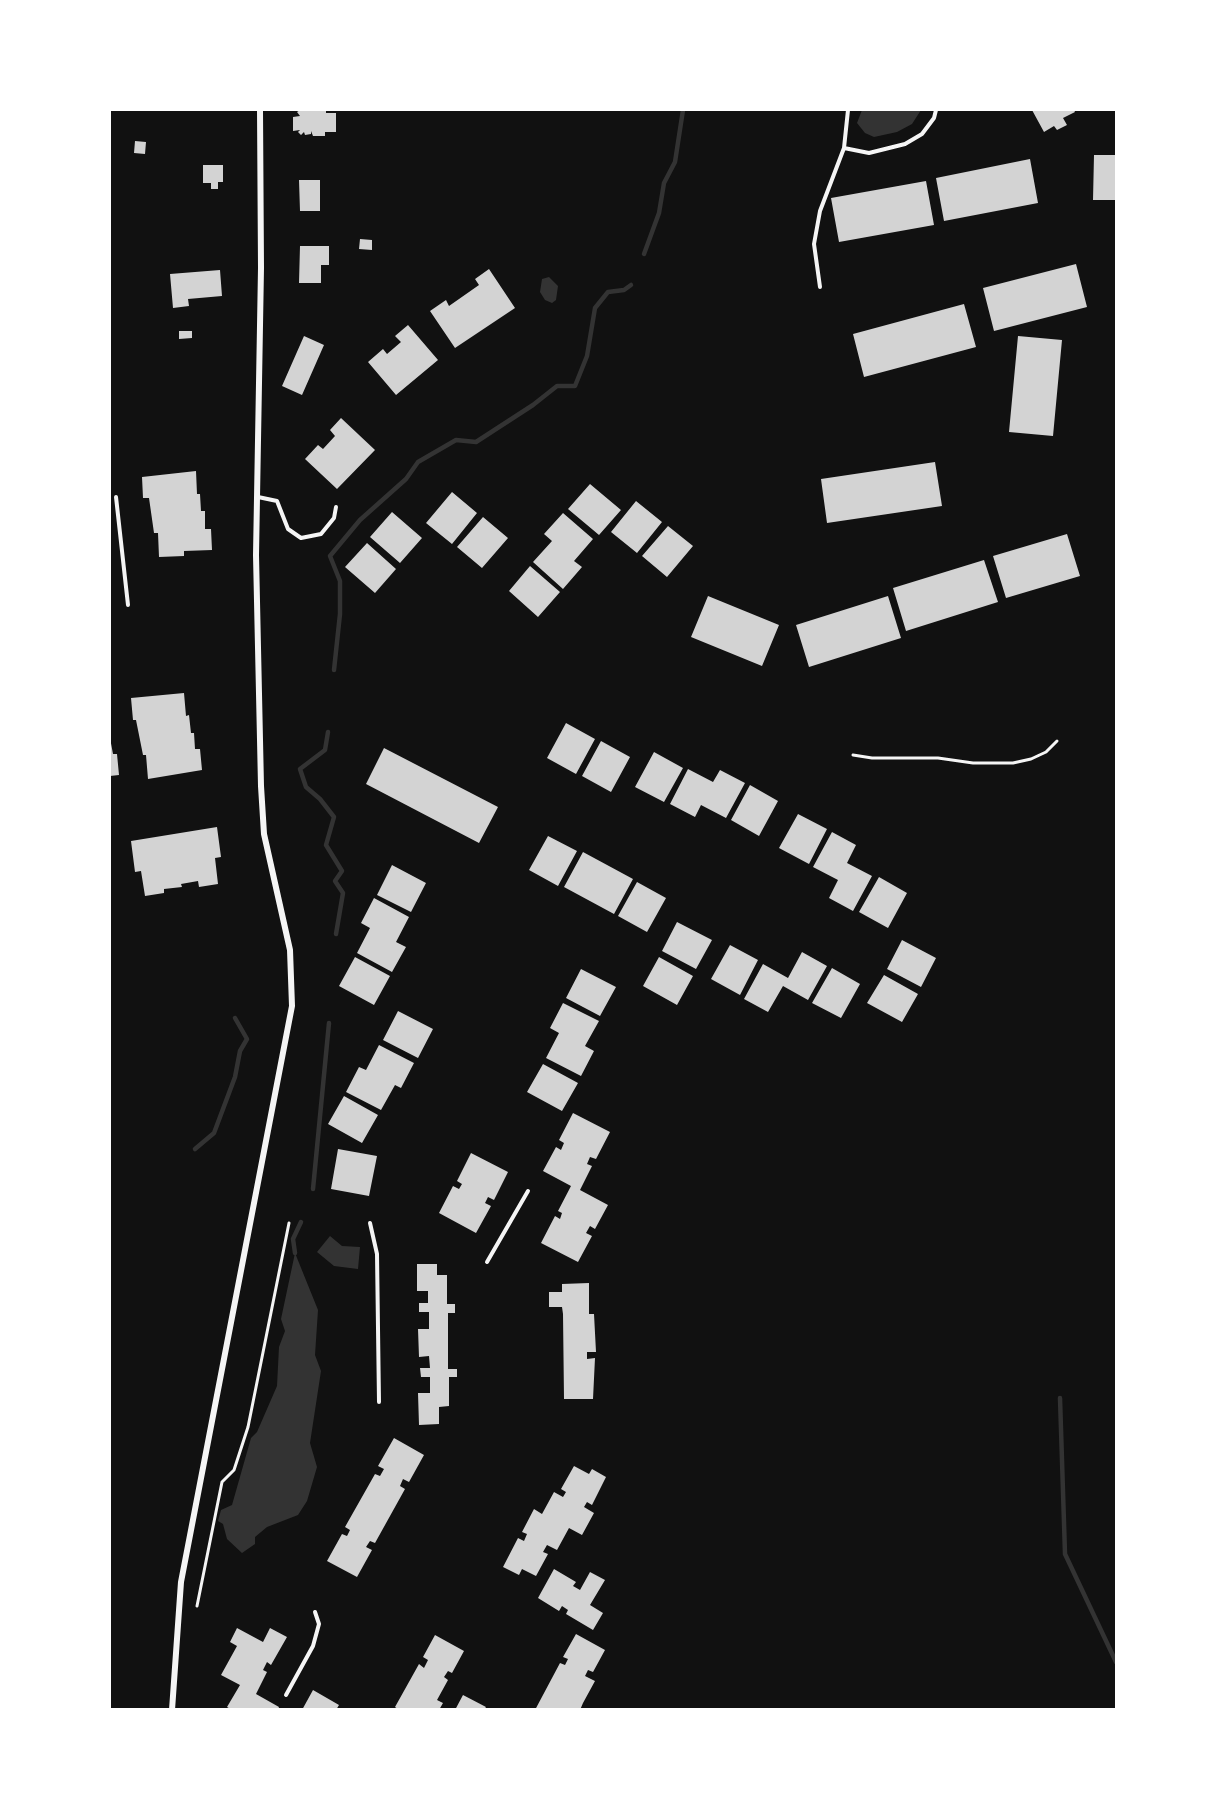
<!DOCTYPE html>
<style>
body{margin:0}
#map{position:relative;width:1226px;height:1819px;overflow:hidden;background:#111;font-family:"Open Sans",sans-serif}
canvas{display:block}
.frame{position:absolute;inset:0;border:111px solid #fff;pointer-events:none}
</style>
<div id="map">
<canvas width="1226" height="1819"></canvas>
<div class="frame"></div>
</div>
<script>
const ctx = document.querySelector('canvas').getContext('2d');
ctx.lineJoin = 'round';
function fillPath(path, color) {
  ctx.fillStyle = color;
  ctx.fill(path, 'evenodd');
}
function toPath(rows) {
  const path = new Path2D();
  for (const r of rows) {
    path.moveTo(r[0], r[1]);
    for (let i = 2; i < r.length; i += 2) path.lineTo(r[i], r[i + 1]);
  }
  return path;
}
function trace(path, color, width, dash) {
  ctx.strokeStyle = color;
  ctx.lineWidth = width;
  ctx.lineCap = dash ? 'butt' : 'round';
  ctx.setLineDash(dash || []);
  ctx.stroke(path);
}
const water = toPath([
 [862,110,921,110,912,124,897,132,874,137,865,133,857,123],
 [549,277,558,286,556,300,552,303,545,300,540,292,542,279],
 [330,1236,342,1246,360,1247,358,1269,334,1266,317,1252],
 [295,1253,318,1310,315,1355,321,1371,310,1443,317,1467,307,1501,298,1515,267,1527,255,1537,255,1544,242,1553,227,1539,223,1524,218,1521,221,1510,232,1505,251,1438,257,1432,277,1386,279,1347,285,1331,281,1319]
]);
const stream = toPath([
 [644,254,659,213,664,183,675,162,683,110],
 [334,670,340,614,340,581,330,556,360,520,406,479,418,462,456,440,476,442,533,405,557,386,575,386,587,356,595,308,608,292,624,290,631,285],
 [328,732,325,750,300,769,306,787,320,799,334,817,326,845,342,871,335,881,343,893,336,934],
 [195,1149,214,1133,235,1077,240,1051,247,1039,235,1018],
 [313,1189,329,1023],
 [295,1253,293,1239,301,1222],
 [1060,1398,1065,1554,1116,1662]
]);
const building = toPath([
 [300,110,326,110,326,113,336,113,336,132,325,132,325,136,313,136,311,131,311,134,305,135,304,132,301,135,298,132,300,130,293,131,293,117,300,116,297,112],
 [1032,110,1074,110,1075,112,1063,118,1067,125,1057,130,1054,126,1044,132],
 [135,141,146,142,145,154,134,153],
 [1094,155,1116,155,1116,200,1093,200],
 [1030,159,1038,203,944,221,936,178],
 [203,165,223,165,223,182,218,182,218,189,211,189,211,183,203,183],
 [299,180,320,180,320,211,300,211],
 [926,181,934,225,839,242,831,198],
 [360,239,372,240,372,250,359,249],
 [300,246,329,246,329,265,321,265,321,283,299,283],
 [1076,264,1087,307,994,331,983,288],
 [489,269,515,308,455,348,430,311,446,300,449,306,479,285,475,279],
 [220,270,222,296,188,299,189,306,173,308,170,274],
 [964,304,976,347,864,377,853,334],
 [408,325,438,360,396,395,368,362,383,349,387,354,401,342,395,336],
 [179,331,192,331,192,338,179,339],
 [304,336,324,345,302,395,282,386],
 [1018,336,1062,340,1053,436,1009,432],
 [341,418,375,450,337,489,305,459,318,445,323,449,335,436,330,430],
 [935,462,942,506,827,523,821,479],
 [196,471,197,494,200,494,201,511,205,511,205,529,211,529,212,550,184,551,184,556,159,557,158,533,154,533,149,498,143,498,142,477],
 [590,484,621,510,599,535,568,509],
 [452,492,477,513,452,544,426,523],
 [636,501,662,522,637,553,611,532],
 [392,512,422,538,400,563,370,537],
 [563,513,593,539,574,561,582,567,563,589,533,562,552,541,544,534],
 [483,517,508,538,482,568,457,547],
 [668,526,693,546,667,577,642,556],
 [1067,534,1080,576,1006,598,993,556],
 [367,543,396,569,375,593,345,567],
 [984,560,998,602,906,631,893,588],
 [530,566,560,592,538,617,509,591],
 [708,596,779,625,762,666,691,637],
 [888,596,901,638,809,667,796,625],
 [184,693,186,716,189,715,191,733,194,733,195,749,200,749,202,770,148,779,146,755,143,755,136,720,133,720,131,698],
 [566,723,595,739,576,774,547,758],
 [110,738,113,754,117,754,119,775,110,776],
 [601,741,630,757,611,792,582,776],
 [384,748,498,807,479,843,366,784],
 [654,752,683,768,664,802,635,787],
 [688,769,713,782,720,770,745,783,726,818,701,805,695,817,670,804],
 [750,785,778,801,759,836,731,820],
 [798,814,827,829,809,864,779,848],
 [217,827,221,857,215,858,218,884,199,887,198,881,181,884,182,887,164,889,164,893,145,896,141,871,135,872,131,841],
 [832,832,856,845,847,863,872,876,853,911,829,898,838,880,813,867],
 [548,836,577,851,558,886,529,870],
 [583,852,633,879,614,914,564,887],
 [392,865,426,883,411,912,377,895],
 [879,877,907,893,888,928,859,912],
 [637,882,666,898,647,932,618,916],
 [374,898,409,917,396,942,406,947,392,972,357,953,370,928,361,923],
 [677,922,712,940,696,969,662,951],
 [902,940,936,958,921,987,887,969],
 [730,945,758,960,740,995,711,979],
 [802,952,827,966,808,1000,783,986,768,1012,744,999,763,964,788,978],
 [355,957,390,976,374,1005,339,986],
 [659,957,693,976,677,1005,643,986],
 [832,968,860,984,841,1018,812,1003],
 [581,969,616,987,600,1016,566,998],
 [884,975,918,994,902,1022,867,1003],
 [563,1003,599,1021,585,1046,594,1051,581,1076,546,1058,559,1033,550,1028],
 [398,1011,433,1029,418,1058,383,1040],
 [379,1045,414,1063,401,1088,395,1085,381,1110,346,1092,359,1067,366,1070],
 [543,1064,578,1083,562,1111,527,1092],
 [344,1096,378,1115,362,1143,328,1124],
 [573,1113,610,1132,596,1159,590,1157,587,1164,592,1166,580,1190,608,1205,595,1229,590,1226,586,1233,592,1236,578,1262,541,1243,555,1216,560,1219,562,1213,558,1211,571,1186,543,1171,556,1147,561,1150,564,1143,559,1140],
 [338,1149,377,1156,369,1196,331,1189],
 [471,1153,508,1172,494,1200,488,1197,485,1203,491,1206,476,1233,439,1213,453,1186,459,1189,462,1184,457,1181],
 [417,1264,437,1264,437,1275,447,1275,447,1304,455,1304,455,1313,448,1313,448,1369,457,1369,457,1377,449,1377,449,1406,439,1407,439,1424,419,1425,418,1393,430,1393,430,1377,421,1377,420,1368,430,1368,429,1356,419,1357,418,1329,429,1329,429,1312,419,1312,419,1303,428,1303,428,1291,417,1291],
 [589,1283,589,1314,594,1314,596,1352,587,1352,587,1359,595,1358,593,1399,564,1399,563,1314,562,1307,549,1307,549,1292,562,1292,562,1284],
 [394,1438,424,1455,409,1482,403,1479,400,1486,405,1489,375,1543,370,1541,366,1547,372,1550,357,1577,327,1561,342,1534,347,1536,350,1530,345,1527,375,1474,380,1476,384,1469,378,1466],
 [574,1466,589,1474,592,1469,606,1477,592,1505,587,1502,584,1507,594,1513,582,1535,569,1528,557,1550,547,1545,543,1552,548,1554,536,1576,522,1569,519,1575,503,1567,518,1538,524,1541,527,1534,522,1532,534,1509,542,1514,554,1492,563,1497,566,1492,561,1489],
 [554,1569,576,1582,573,1586,580,1590,590,1572,605,1580,590,1605,603,1613,593,1630,566,1614,568,1610,562,1606,559,1611,538,1598],
 [237,1628,263,1642,270,1628,287,1637,271,1665,267,1662,263,1670,267,1672,256,1694,279,1707,278,1710,232,1710,227,1707,240,1685,221,1675,237,1646,230,1642],
 [576,1634,605,1650,593,1672,588,1670,585,1676,595,1681,583,1703,580,1710,535,1710,560,1663,565,1665,568,1659,563,1657],
 [435,1635,464,1651,452,1673,448,1671,444,1677,448,1680,437,1700,443,1703,439,1710,399,1710,395,1707,419,1664,424,1668,428,1660,423,1657],
 [313,1690,339,1705,336,1710,302,1710],
 [463,1695,486,1707,484,1710,455,1710]
]);
const path = toPath([
 [853,755,872,758,938,758,973,763,1013,763,1031,759,1046,752,1057,741],
 [197,1606,222,1482,234,1470,248,1427,289,1223]
]);
const service = toPath([
 [844,148,869,153,905,144,922,134,934,118,936,110],
 [820,287,814,244,820,211,844,148,848,110],
 [116,497,128,605],
 [258,497,277,501,288,529,301,538,321,534,334,518,336,507],
 [370,1223,377,1254,379,1402],
 [487,1262,528,1191],
 [286,1695,313,1646,319,1624,315,1612]
]);
const minor = toPath([
 [172,1710,181,1582,292,1006,290,950,264,834,261,786,256,555,261,268,260,110]
]);
fillPath(water, '#333');
trace(stream, '#333', 4.5);
fillPath(building, '#d3d3d3');
trace(path, '#f5f5f5', 3);
trace(service, '#f5f5f5', 4);
trace(minor, '#f5f5f5', 6);
</script>
